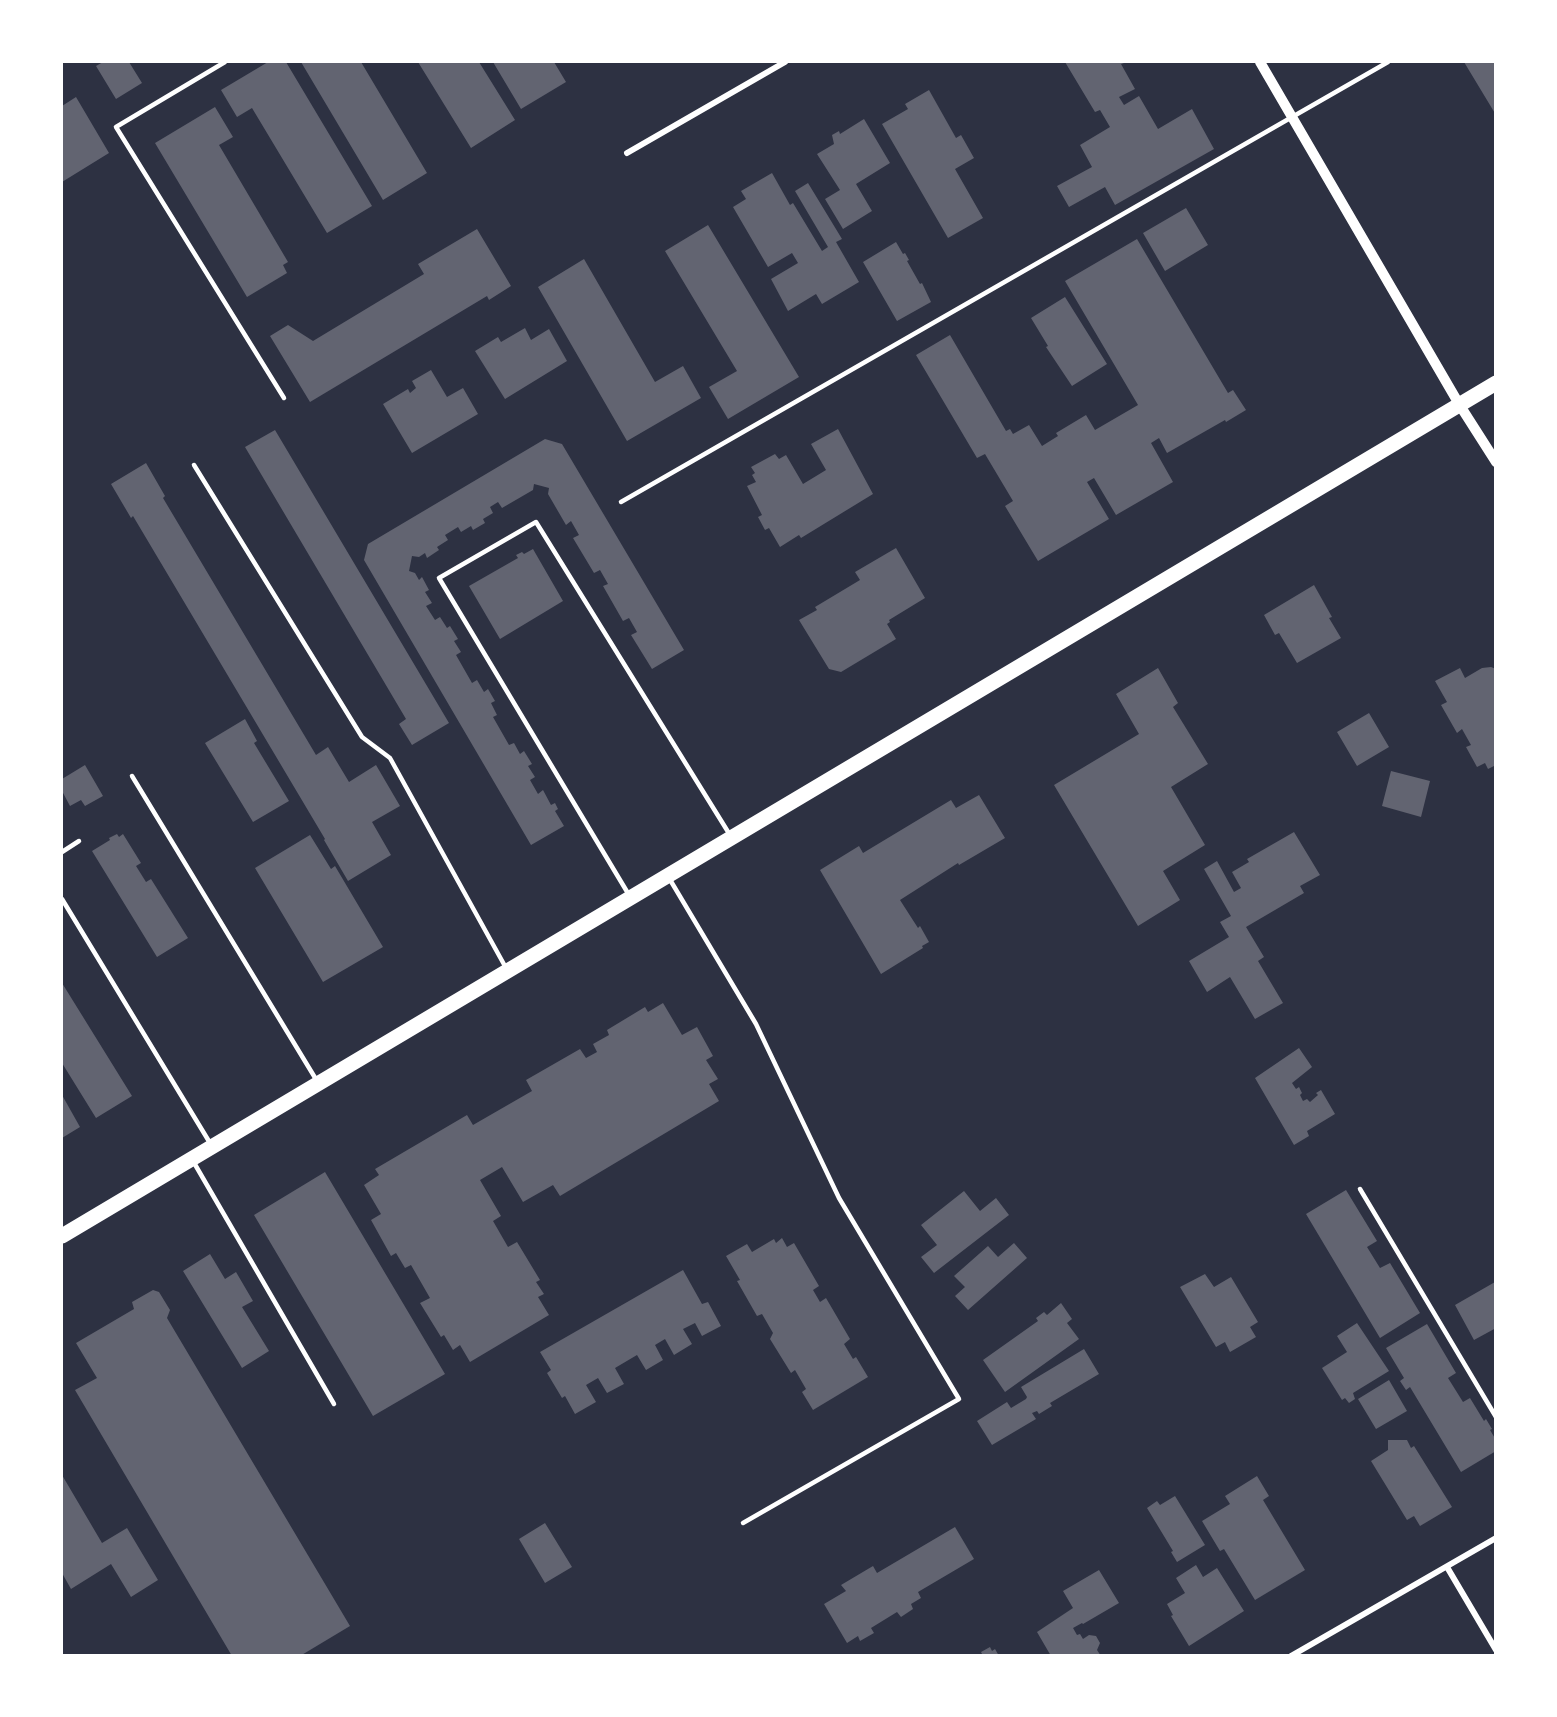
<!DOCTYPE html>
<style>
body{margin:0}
#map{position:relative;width:1557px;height:1717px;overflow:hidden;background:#2d3142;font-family:"IBM Plex Sans",sans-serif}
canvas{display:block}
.frame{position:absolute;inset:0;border:63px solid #fff;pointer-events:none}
</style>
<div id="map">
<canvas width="1557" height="1717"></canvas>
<div class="frame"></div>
</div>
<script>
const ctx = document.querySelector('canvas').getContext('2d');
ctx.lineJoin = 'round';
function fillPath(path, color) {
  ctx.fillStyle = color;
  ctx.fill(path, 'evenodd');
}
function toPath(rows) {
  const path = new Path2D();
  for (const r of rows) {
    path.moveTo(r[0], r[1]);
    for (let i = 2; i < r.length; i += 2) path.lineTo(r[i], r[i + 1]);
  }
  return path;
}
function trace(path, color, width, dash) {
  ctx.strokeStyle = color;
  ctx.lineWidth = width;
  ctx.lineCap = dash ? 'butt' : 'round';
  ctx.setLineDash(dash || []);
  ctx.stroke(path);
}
const building = toPath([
 [103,62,129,62,142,83,116,99,96,66],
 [268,62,286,62,372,206,327,233,252,108,237,117,221,90],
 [301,62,361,62,427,173,383,200],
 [418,62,479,62,515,120,471,148],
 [493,62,554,62,566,82,521,109],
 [1065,62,1127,62,1121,64,1135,89,1119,97,1124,105,1139,96,1158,129,1192,109,1214,149,1115,205,1105,187,1069,207,1057,186,1092,167,1080,145,1110,127,1100,110,1095,112],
 [1464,62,1496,62,1496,115],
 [929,90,956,138,961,135,974,158,955,169,983,218,948,238,882,124,908,109,905,104],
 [76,97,109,153,62,182,62,106],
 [215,107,233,137,219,145,288,262,283,265,287,273,247,297,155,143],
 [864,119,890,163,856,184,872,211,843,229,825,199,840,190,817,154,834,144,832,135,839,131,840,134],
 [772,173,790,205,793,203,822,251,828,247,795,191,808,183,842,239,836,242,859,282,822,304,816,294,788,311,771,279,798,263,792,253,768,267,733,207,746,199,741,191],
 [1186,208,1208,245,1165,271,1143,233],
 [708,225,799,377,728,419,709,387,737,371,665,251],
 [477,229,511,286,489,300,487,296,310,402,270,336,288,325,313,341,424,274,418,264],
 [1137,239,1228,393,1233,390,1246,410,1226,422,1225,420,1167,453,1159,438,1151,443,1173,482,1116,515,1094,478,1087,482,1109,519,1038,561,1005,506,1013,501,985,454,977,458,916,355,950,335,1006,431,1010,429,1013,434,1029,425,1042,446,1058,436,1056,433,1086,415,1095,430,1138,405,1065,281],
 [896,242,903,254,905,253,909,260,907,261,920,284,922,283,931,302,897,321,863,262],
 [584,259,655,382,683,366,701,398,627,441,538,287],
 [1065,297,1107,364,1072,386,1046,347,1048,346,1031,318],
 [525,328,531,340,549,329,567,361,505,399,475,351,498,337,501,342],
 [431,370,447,397,463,388,478,414,412,453,383,404,408,389,410,393,416,388,412,381],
 [838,429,873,494,801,538,799,535,780,547,769,528,765,530,758,517,762,515,747,486,756,482,752,475,755,473,751,467,775,454,779,459,786,455,803,484,826,470,811,444],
 [275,430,449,723,412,745,399,724,406,719,245,447],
 [545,439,562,444,684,650,652,669,631,635,637,632,629,618,623,621,603,586,608,584,600,570,594,573,573,538,579,535,571,521,566,525,548,494,549,488,534,484,533,490,502,508,498,502,490,507,493,513,483,519,485,523,473,530,471,526,461,532,458,527,445,535,448,540,437,547,439,550,427,558,425,553,419,557,412,556,409,571,415,573,419,580,422,577,429,590,425,592,432,603,426,606,435,620,440,617,447,628,450,626,458,639,454,641,461,652,456,655,472,683,477,680,484,692,488,689,495,701,491,703,497,715,493,717,509,745,514,743,520,754,524,751,532,764,528,766,535,777,530,780,538,794,543,790,551,805,555,803,558,809,555,811,564,826,531,845,364,560,368,544],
 [146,463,165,496,163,498,316,755,328,747,349,782,376,765,400,806,372,822,391,855,348,881,324,840,325,839,133,516,131,518,111,484],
 [896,548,925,598,889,620,890,622,887,624,896,639,841,672,829,669,799,620,817,610,815,607,860,580,855,572],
 [533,549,563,601,500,639,469,586,518,558,516,555,522,552,524,554],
 [1314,585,1332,617,1329,618,1341,638,1297,663,1279,633,1275,635,1264,615],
 [1491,667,1496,669,1496,765,1488,769,1485,763,1477,767,1466,747,1471,745,1462,729,1457,733,1441,705,1447,702,1435,681,1460,668,1465,678,1482,668],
 [1158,668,1178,703,1173,707,1208,764,1171,787,1205,845,1163,871,1180,900,1138,926,1054,785,1139,734,1116,694],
 [1369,713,1389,747,1357,766,1337,732],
 [245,719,257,741,254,743,289,801,253,822,205,743],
 [85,765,103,796,85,806,81,800,70,806,62,791,62,779],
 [1391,771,1430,781,1421,817,1382,806],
 [979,795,1005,838,959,865,958,863,900,900,918,928,920,926,929,942,922,946,923,948,881,974,820,870,859,846,863,853,951,800,956,808],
 [1294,832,1320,875,1300,886,1304,893,1246,927,1264,957,1258,961,1283,1003,1255,1019,1230,977,1207,992,1189,961,1229,937,1220,922,1231,916,1204,869,1217,861,1234,892,1241,888,1232,872,1249,862,1247,859],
 [117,834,119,837,123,834,141,863,136,866,146,882,151,879,188,938,157,957,92,851,110,840,109,838],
 [310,835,331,869,335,866,383,947,323,982,255,868],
 [62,983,132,1096,96,1118,62,1063],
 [663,1003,682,1035,697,1027,713,1056,706,1060,718,1079,709,1084,719,1101,560,1196,553,1185,523,1202,502,1167,480,1180,501,1216,493,1221,508,1247,517,1242,540,1280,536,1282,544,1294,538,1297,549,1315,470,1362,460,1345,453,1350,444,1335,441,1337,420,1303,430,1298,411,1265,405,1268,396,1253,391,1256,371,1220,381,1214,364,1185,379,1175,375,1169,467,1115,473,1125,532,1091,526,1080,580,1049,586,1058,597,1052,593,1044,609,1035,607,1030,645,1007,648,1012],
 [1299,1048,1312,1067,1292,1083,1296,1089,1299,1087,1302,1093,1300,1095,1303,1101,1307,1099,1310,1102,1318,1095,1316,1093,1321,1090,1335,1114,1307,1131,1309,1136,1294,1145,1255,1078],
 [62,1095,80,1127,62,1138],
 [325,1172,445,1374,373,1416,254,1215],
 [1346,1190,1377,1241,1367,1247,1380,1268,1390,1263,1420,1313,1380,1338,1306,1214],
 [964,1191,980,1211,996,1198,1009,1215,934,1273,921,1257,937,1245,921,1225],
 [782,1238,787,1247,794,1243,819,1286,813,1290,820,1302,826,1298,850,1339,844,1344,853,1359,856,1357,868,1377,813,1410,802,1392,806,1389,795,1370,791,1373,770,1339,773,1333,762,1314,757,1316,737,1281,740,1280,726,1256,747,1244,752,1252,774,1239,776,1243],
 [1014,1243,1027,1258,968,1310,955,1296,965,1287,954,1276,988,1246,998,1257],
 [210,1254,225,1279,236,1272,253,1301,242,1307,269,1351,242,1368,183,1271],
 [683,1270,702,1304,708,1302,721,1326,702,1336,695,1323,683,1329,692,1344,674,1355,665,1339,655,1345,663,1360,646,1370,637,1355,615,1368,624,1384,607,1393,598,1378,586,1385,596,1402,575,1414,565,1396,562,1398,547,1373,551,1370,540,1352],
 [1205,1274,1214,1287,1231,1277,1258,1322,1250,1327,1256,1337,1230,1352,1225,1342,1216,1347,1180,1287],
 [1495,1282,1496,1328,1474,1340,1455,1305],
 [153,1290,159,1292,170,1310,167,1318,350,1626,300,1656,232,1656,75,1390,97,1378,76,1343,134,1309,132,1302],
 [1061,1303,1072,1319,1067,1323,1079,1339,1005,1392,983,1360,1038,1321,1036,1318,1044,1312,1047,1315],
 [1357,1323,1389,1371,1353,1393,1355,1399,1349,1403,1345,1398,1342,1400,1322,1368,1347,1352,1337,1336],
 [1427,1324,1456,1373,1448,1378,1463,1402,1470,1398,1484,1421,1486,1419,1492,1429,1490,1430,1496,1440,1496,1451,1461,1472,1410,1387,1406,1390,1400,1381,1404,1378,1386,1348],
 [1084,1349,1099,1374,1050,1403,1052,1406,1039,1414,1037,1411,1032,1413,1036,1419,992,1445,977,1421,1007,1402,1011,1408,1026,1399,1027,1397,1021,1387],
 [1389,1380,1407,1411,1376,1429,1358,1399],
 [1388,1440,1407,1440,1411,1448,1414,1446,1452,1507,1420,1526,1414,1516,1407,1520,1371,1461,1388,1450],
 [62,1475,102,1543,127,1528,158,1580,131,1597,111,1564,71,1589,62,1573],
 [1257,1476,1269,1496,1263,1500,1305,1570,1255,1600,1224,1549,1220,1551,1202,1521,1230,1504,1225,1496],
 [1175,1496,1205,1545,1177,1562,1171,1552,1173,1551,1147,1508,1157,1501,1160,1505],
 [545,1523,572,1567,545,1583,519,1539],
 [955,1527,974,1559,918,1592,921,1598,911,1604,913,1609,901,1617,897,1612,871,1628,874,1633,860,1641,858,1636,847,1643,824,1604,846,1591,841,1585,873,1566,877,1573],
 [1196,1565,1203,1577,1217,1568,1244,1611,1189,1646,1171,1616,1173,1615,1167,1604,1185,1593,1176,1578],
 [1099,1570,1119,1603,1083,1624,1082,1623,1073,1628,1077,1635,1080,1634,1083,1639,1089,1635,1096,1636,1100,1643,1097,1650,1101,1656,1051,1656,1037,1632,1073,1608,1063,1591],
 [990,1647,992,1651,995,1649,999,1656,983,1656,981,1652]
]);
const service = toPath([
 [225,62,116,127,284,398],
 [194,465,362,737,390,758,506,968],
 [621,502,1388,62],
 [132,776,317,1081],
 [62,852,79,841],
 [669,878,756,1024,839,1198,959,1399,743,1523],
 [629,895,439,578,536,522,730,835],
 [62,899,210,1143],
 [193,1161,334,1404],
 [1360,1189,1496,1417]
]);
const minor = toPath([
 [627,153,785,62],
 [1447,1567,1496,1650],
 [1291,1656,1496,1538]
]);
const tertiary = toPath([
 [1260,62,1459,404,1496,462]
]);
const primary = toPath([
 [62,1236,1496,383]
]);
fillPath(building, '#626471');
trace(service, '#fff', 4.5);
trace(minor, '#fff', 6);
trace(tertiary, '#fff', 10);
trace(primary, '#fff', 15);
</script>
